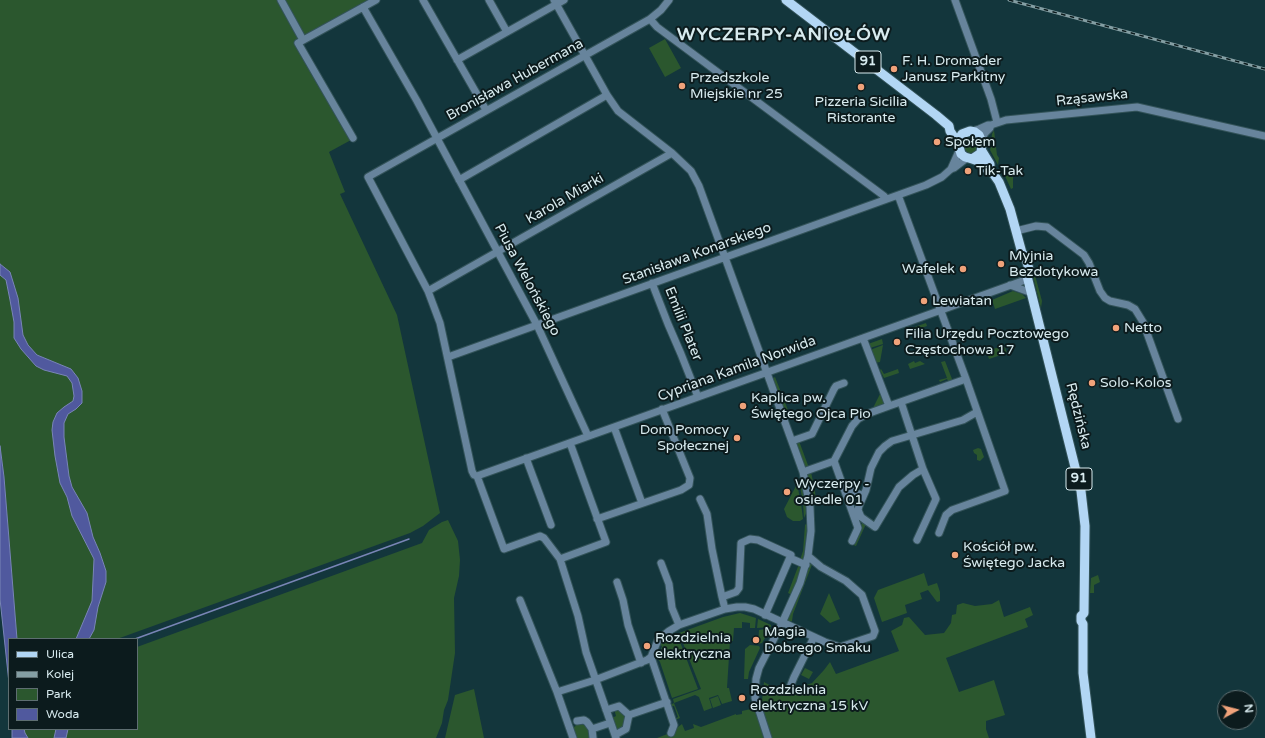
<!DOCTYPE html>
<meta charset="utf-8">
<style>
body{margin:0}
#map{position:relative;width:1265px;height:738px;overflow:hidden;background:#13363c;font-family:"Varela Round",sans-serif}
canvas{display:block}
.legend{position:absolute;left:8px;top:638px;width:130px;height:92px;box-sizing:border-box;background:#0c1b1d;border:1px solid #5e6e71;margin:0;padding:5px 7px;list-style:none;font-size:12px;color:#d8ebef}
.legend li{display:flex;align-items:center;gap:8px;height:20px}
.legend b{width:20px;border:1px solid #5e6e71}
.north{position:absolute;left:1217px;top:690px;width:40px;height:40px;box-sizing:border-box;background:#0c1b1d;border:1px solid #5e6e71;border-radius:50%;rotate:83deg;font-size:11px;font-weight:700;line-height:16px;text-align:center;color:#d8ebef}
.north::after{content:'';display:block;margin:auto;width:14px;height:18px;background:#f0a27a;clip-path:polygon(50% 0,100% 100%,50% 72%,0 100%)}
</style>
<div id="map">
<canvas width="1265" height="738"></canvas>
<ul class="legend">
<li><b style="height:5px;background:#b2d6f4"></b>Ulica</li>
<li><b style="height:5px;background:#849ea3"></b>Kolej</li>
<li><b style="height:11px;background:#2b572e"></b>Park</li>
<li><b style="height:11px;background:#50599e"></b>Woda</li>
</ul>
<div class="north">N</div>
</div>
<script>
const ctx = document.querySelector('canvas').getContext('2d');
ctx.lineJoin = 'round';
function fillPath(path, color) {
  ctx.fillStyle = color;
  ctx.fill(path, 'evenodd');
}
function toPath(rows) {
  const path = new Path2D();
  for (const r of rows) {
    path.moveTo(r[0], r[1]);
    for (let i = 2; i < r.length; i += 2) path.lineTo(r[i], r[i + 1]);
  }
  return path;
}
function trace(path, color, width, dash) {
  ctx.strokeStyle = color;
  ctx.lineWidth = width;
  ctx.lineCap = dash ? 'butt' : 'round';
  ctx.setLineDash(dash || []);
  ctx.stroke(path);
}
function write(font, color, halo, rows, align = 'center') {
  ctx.font = font + ' "Varela Round",sans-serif';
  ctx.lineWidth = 4;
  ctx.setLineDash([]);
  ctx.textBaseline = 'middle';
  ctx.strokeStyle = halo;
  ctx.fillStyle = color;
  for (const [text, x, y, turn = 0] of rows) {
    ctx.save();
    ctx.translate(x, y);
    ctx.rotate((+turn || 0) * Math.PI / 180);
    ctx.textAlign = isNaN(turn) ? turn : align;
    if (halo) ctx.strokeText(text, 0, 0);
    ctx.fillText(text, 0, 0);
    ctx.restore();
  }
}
const green = toPath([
 [0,0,369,0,297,40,351,140,329,152,345,192,340,194,397,315,440,513,423,526,410,533,117,639,17,639,4,477,0,446,0,268,4,267,0,264],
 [33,350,37,355,59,364,62,368,23,351],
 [66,449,69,476,72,487,93,537,98,566,91,552,71,498],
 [665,39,681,68,665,77,649,48],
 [994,130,997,155,999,158,998,165,990,150,991,145,992,144,991,143,992,134],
 [967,136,977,145,977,151,974,154,967,153,964,148,963,140,963,138],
 [1013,170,1013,188,1011,189,1005,176],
 [1031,268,1033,268,1042,301,1041,308],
 [1013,291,1022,294,1026,298,995,309,992,300],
 [926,323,927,326,910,332,909,329],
 [882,339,883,344,870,348,868,344],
 [883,345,880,362,875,363,870,350],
 [1003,346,1003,347,1005,347,1007,353,989,359,986,351],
 [914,361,915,363,920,361,925,364,910,369,908,364],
 [945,361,952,379,951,382,949,382,947,379,940,382,939,380,947,378,941,362],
 [881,369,884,374,898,369,899,373,884,378,880,370],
 [775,377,788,410,784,412,772,379],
 [881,392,884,403,883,405,872,410],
 [799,441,809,468,807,468,804,465,796,443],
 [978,448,981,449,984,457,980,461,977,460,977,455,974,453,973,450],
 [811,472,815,491,816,502,812,502,807,478,808,474],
 [800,479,801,479,808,509,804,518,803,503,799,481],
 [797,484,801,503,803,519,800,521,793,521,787,517,784,509],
 [859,498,857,505,866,524,856,546,848,543,849,540,854,542,862,523,856,516,853,509],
 [448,520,458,541,460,560,459,576,454,598,455,653,448,700,444,710,442,723,436,738,65,738,66,729,137,729,137,647,422,543,429,530,442,522],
 [806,524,809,526,805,560,800,560,803,551,805,525],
 [809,561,813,562,793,614,792,621,788,622,787,620],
 [799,564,802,567,792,595,788,593],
 [924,573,928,586,937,583,940,592,940,601,937,602,928,590,920,593,922,599,905,605,907,613,882,622,874,598,878,590],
 [1098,575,1100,582,1094,585,1094,593,1090,593,1091,578],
 [829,593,840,619,830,623,820,614],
 [999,600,1004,617,1030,607,1033,615,1025,619,1028,627,946,658,959,692,994,680,1005,715,986,721,986,729,989,738,657,738,670,733,682,724,685,731,694,728,693,724,701,727,736,714,736,715,742,714,742,711,751,709,755,711,760,724,759,704,762,701,764,682,784,693,812,683,824,670,830,662,836,674,899,651,891,631,902,625,904,618,909,617,925,635,944,633,951,623,952,615,956,614,957,605,963,603,975,606,992,604],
 [740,613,756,618,755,628,750,628,750,623,742,622,742,628,734,628,733,641,730,641,727,688,729,688,732,701,722,704,718,695,709,698,712,708,704,711,699,697,695,695,674,703,680,718,675,720,675,719,678,717,674,706,670,706,670,705,674,703,673,699,701,689,679,633,723,617],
 [758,619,771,625,771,627,757,628],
 [771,628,762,643,758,644,759,630],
 [677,634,698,689,672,698,660,662,657,658,661,658,664,651,661,649,662,646,660,645,664,639],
 [750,645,759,646,760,648,749,672,748,679,744,679,745,649],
 [805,668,813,672,809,679,801,675],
 [474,689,484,738,445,738,455,695],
 [718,696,721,705,713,708,710,699],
 [617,708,628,716,627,725,616,731,612,718,616,716,614,709],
 [581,721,590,729,591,738,577,738,573,726,575,727,576,724],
 [24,729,60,729,59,738,28,738,24,733]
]);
const water = toPath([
 [0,264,10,272,18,298,23,335,28,345,37,355,71,369,78,378,82,391,82,403,76,409,68,414,64,423,64,437,69,476,72,487,87,513,93,537,100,553,106,571,106,582,98,607,94,630,89,639,76,639,92,601,94,559,72,516,67,497,60,483,55,456,52,430,53,422,57,413,64,407,73,401,74,396,72,383,67,376,44,370,36,366,21,349,14,338,14,322,10,300,6,280,0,275,0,264],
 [0,446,4,477,17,639,9,639,9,703,9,683,0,599,0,446],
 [12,729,24,729,25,733,28,738,12,738,12,729],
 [56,729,68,729,66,738,54,738,56,729]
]);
const stream = toPath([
 [135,639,409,539]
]);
const minor = toPath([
 [281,0,303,40],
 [423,0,486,110],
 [489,0,507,32],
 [554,0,607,95,618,111,672,153,691,171,699,186,803,472,810,507,811,531,808,556,800,583,782,623,759,668,756,679,755,698,768,738],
 [669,0,661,10,650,19,368,177,428,291,440,323,472,471,474,475,477,476,1028,279],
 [955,0,991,99,997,122],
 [363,7,417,101,537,325,588,436],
 [650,19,657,27,884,196,886,199],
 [457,60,564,0],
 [972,131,979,129,988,125,991,125,1006,120,1137,107,1265,136],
 [353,138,298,43,376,0],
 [981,140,985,133,990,128,991,125],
 [951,169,959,151],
 [459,180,607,95],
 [898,195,966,379,1005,491,952,510,946,515,939,533],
 [1016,231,1036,226,1047,227,1051,230,1084,255,1089,263,1100,291,1105,298,1110,301,1128,305,1135,309,1143,322,1178,419],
 [652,283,668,324,681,354,698,397],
 [1010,285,1032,293],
 [428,291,672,153],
 [863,338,889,406,966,379],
 [448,357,926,185,942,177,951,169,954,168,967,158],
 [901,402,923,469,936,499,917,540],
 [614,427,642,503],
 [792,441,812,434,834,389,836,386,844,383],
 [526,458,551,525],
 [834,461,858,528,852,541],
 [923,469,913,475,899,487,875,527,861,517,858,510,859,506,866,490,871,468,879,452,885,446,892,441,963,420,977,412],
 [803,472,834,461,852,426,858,419,867,414,889,406],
 [477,476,504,549,540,536,544,538,560,559,578,616,586,652,616,738],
 [844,487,863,496],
 [700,499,707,514,712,549,722,597,725,609],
 [597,519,681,490,689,485,690,478,662,409],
 [790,558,806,565],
 [560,559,606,542,570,443],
 [661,563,669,584,672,608,679,625],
 [617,582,623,600,628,625,641,663],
 [722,597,736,592,739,588,741,543,750,539,758,540,791,555,765,615],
 [520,600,557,692,573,738],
 [651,657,674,725,671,733],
 [790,687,794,677,814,637],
 [557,692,595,680,647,660,651,657,658,640,669,631,679,625,725,609,737,607,745,607,754,609,825,642,840,647,873,636,875,631,862,595,846,581,821,567,808,556],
 [606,710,619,706,629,715,626,729,615,735],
 [629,715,667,702],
 [577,721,584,720,587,722,592,729,610,723],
 [592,729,593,738]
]);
const major = toPath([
 [786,0,936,115,949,126,950,131,958,143],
 [970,131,975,132,979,135,982,142,981,153,972,159,965,157,961,154,958,143,958,140,962,134,970,131],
 [982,151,990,164,990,169,999,182,1010,209,1022,253,1025,256,1029,269,1029,271,1027,276],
 [972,159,978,161,985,168,990,169],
 [1027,276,1081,491,1085,526,1084,613,1081,616,1081,621,1083,624],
 [1083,624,1083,673,1091,738]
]);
const rail = toPath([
 [1009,0,1265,69]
]);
const markers = [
 [894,69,4,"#f0a27a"],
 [682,86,4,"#f0a27a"],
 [861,87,4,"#f0a27a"],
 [937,142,4,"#f0a27a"],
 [968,171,4,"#f0a27a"],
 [1001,264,4,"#f0a27a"],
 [963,269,4,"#f0a27a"],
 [924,301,4,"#f0a27a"],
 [1116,328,4,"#f0a27a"],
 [897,342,4,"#f0a27a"],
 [1092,383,4,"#f0a27a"],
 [743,406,4,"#f0a27a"],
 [737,438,4,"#f0a27a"],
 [787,492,4,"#f0a27a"],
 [955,555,4,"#f0a27a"],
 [756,640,4,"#f0a27a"],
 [647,646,4,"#f0a27a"],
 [742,698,4,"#f0a27a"]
];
const shields = [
 [868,62,26],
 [1079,479,26]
];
const shieldNames = [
 ["91",868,62],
 ["91",1079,479]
];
const poiNames = [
 ["F. H. Dromader",902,61],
 ["Janusz Parkitny",902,77],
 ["Przedszkole",690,78],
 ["Miejskie nr 25",690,94],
 ["Pizzeria Sicilia",861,102,"center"],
 ["Ristorante",861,118,"center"],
 ["Społem",945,142],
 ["Tik-Tak",976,171],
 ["Myjnia",1009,256],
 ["Bezdotykowa",1009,272],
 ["Wafelek",955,269,"right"],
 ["Lewiatan",932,301],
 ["Netto",1124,328],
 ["Filia Urzędu Pocztowego",905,334],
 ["Częstochowa 17",905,350],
 ["Solo-Kolos",1100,383],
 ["Kaplica pw.",751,398],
 ["Świętego Ojca Pio",751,414],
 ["Dom Pomocy",729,430,"right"],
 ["Społecznej",729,446,"right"],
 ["Wyczerpy -",795,484],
 ["osiedle 01",795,500],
 ["Kościół pw.",963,547],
 ["Świętego Jacka",963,563],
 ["Magia",764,632],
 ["Dobrego Smaku",764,648],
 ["Rozdzielnia",655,638],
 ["elektryczna",655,654],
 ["Rozdzielnia",750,690],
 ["elektryczna 15 kV",750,706]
];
const streetNames = [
 ["Bronisława Hubermana",515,80,-29],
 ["Rząsawska",1092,98,-6],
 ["Karola Miarki",565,199,-30],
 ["Stanisława Konarskiego",697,254,-20],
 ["Piusa Welońskiego",527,280,62],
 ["Emilii Plater",683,324,68],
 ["Cypriana Kamila Norwida",737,369,-20],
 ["Rędzińska",1078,416,76]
];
const districtNames = [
 ["WYCZERPY-ANIOŁÓW",784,35]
];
fillPath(green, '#2b572e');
fillPath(water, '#50599e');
trace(water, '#7985b6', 1);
trace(stream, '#7985b6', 1.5);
trace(minor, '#335359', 9);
trace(major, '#335359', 11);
trace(minor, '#67849c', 7);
trace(major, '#b2d6f4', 9);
trace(rail, '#849ea3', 3);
trace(rail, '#0c1b1d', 1.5, [4.5]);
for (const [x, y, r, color] of markers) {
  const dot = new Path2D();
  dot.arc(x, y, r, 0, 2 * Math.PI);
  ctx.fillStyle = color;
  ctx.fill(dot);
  trace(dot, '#0c1b1d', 1.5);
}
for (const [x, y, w] of shields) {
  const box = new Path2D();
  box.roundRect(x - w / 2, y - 11, w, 22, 3);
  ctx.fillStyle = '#0c1b1d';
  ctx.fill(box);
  trace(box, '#d8ebef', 1);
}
write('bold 13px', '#d8ebef', null, shieldNames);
write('14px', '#d8ebef', '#0c1b1d', poiNames, 'left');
write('14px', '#d8ebef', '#0c1b1d', streetNames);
ctx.letterSpacing = '1px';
write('bold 18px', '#d8ebef', '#0c1b1d', districtNames);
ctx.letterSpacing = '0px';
</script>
